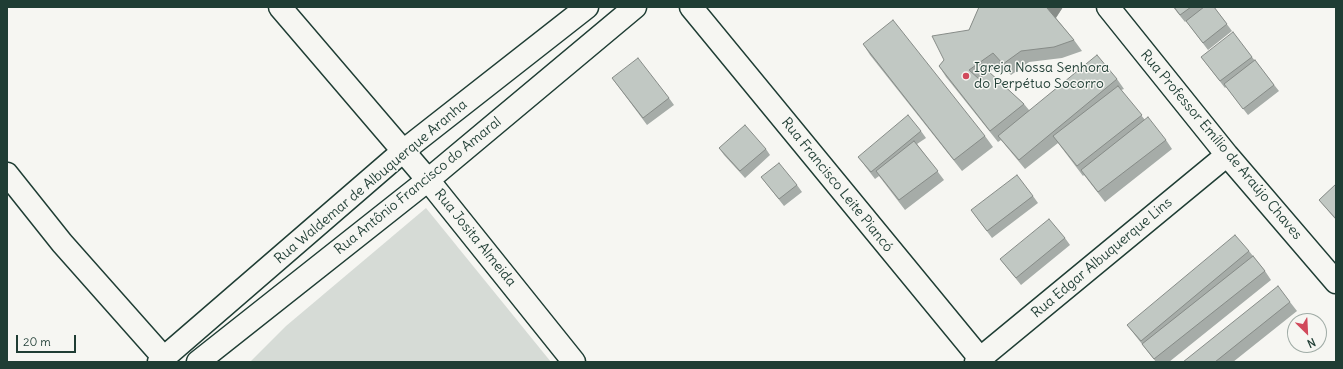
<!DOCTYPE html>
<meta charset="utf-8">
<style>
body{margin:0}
#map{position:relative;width:1343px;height:369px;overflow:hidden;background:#f6f6f2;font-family:Delius,sans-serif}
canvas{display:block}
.frame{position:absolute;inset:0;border:8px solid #1f3d34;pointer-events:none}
.north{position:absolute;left:1287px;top:313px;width:40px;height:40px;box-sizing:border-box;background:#f6f6f2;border:1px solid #a0aca6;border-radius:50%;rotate:156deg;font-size:11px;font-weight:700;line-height:16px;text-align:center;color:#1f3d34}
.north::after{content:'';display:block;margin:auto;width:14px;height:18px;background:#d1495b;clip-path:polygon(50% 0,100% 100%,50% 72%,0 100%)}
.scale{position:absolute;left:16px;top:335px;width:60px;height:18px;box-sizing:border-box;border:2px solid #1f3d34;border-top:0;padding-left:5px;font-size:12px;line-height:14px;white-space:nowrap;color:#1f3d34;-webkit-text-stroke:3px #f6f6f2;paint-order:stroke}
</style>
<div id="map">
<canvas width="1343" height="369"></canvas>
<div class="frame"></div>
<div class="north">N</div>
<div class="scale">20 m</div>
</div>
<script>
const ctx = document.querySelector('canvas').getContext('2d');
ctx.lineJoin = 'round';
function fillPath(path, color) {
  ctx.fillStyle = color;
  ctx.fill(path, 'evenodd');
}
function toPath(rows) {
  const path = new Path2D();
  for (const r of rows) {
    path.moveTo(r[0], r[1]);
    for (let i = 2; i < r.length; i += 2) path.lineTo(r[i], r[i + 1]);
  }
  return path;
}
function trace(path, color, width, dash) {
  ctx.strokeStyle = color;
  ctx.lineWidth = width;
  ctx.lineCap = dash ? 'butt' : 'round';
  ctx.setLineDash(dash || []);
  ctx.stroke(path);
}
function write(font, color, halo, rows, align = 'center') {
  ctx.font = font + ' Delius,sans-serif';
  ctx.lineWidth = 3;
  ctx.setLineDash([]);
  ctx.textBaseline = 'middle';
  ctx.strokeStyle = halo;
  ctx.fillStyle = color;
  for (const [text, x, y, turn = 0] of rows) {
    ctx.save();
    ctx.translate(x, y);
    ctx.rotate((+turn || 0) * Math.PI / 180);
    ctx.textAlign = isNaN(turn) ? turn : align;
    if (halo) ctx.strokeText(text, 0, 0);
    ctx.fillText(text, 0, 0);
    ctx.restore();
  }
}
const green = toPath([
 [426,208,551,362,250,362,286,326]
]);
const minor = toPath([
 [280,7,428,180,574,362],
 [691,7,983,362],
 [1108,7,1227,155,1336,282],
 [7,174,62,243,164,358],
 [159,362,402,152,587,7],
 [198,362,428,180,635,7],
 [976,362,1227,155]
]);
const wall = toPath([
 [979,7,1063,7,1056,18,1074,40,1082,51,1062,58,1029,62,1011,75,1000,64,989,72,1024,104,1029,110,1117,79,1124,89,1121,90,1145,120,1166,140,1172,149,1105,202,1084,175,1083,176,1058,143,1025,169,1001,140,998,142,946,77,939,66,969,30],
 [1173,7,1214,7,1232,31,1208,50,1186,21,1185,22],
 [863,44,985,136,993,147,962,171,870,55],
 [1201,57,1252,57,1279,91,1248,115,1226,87,1225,88],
 [612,78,669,98,674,105,647,125],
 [921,131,926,138,917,144,944,180,905,210,879,176,875,179,858,157],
 [719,148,766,149,770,155,745,178,724,155],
 [761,177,797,185,802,192,784,206],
 [1336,184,1336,220,1324,206,1319,200],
 [1033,196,1038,203,992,238,971,210],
 [1065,238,1070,245,1021,285,1000,259],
 [1249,251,1265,271,1271,280,1169,362,1156,362,1127,325],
 [1290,302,1297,311,1233,362,1183,362]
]);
const shadedWall = toPath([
 [1048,7,1063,7,1055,19,1047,8]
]);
const building = toPath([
 [979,7,1048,7,1047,8,1074,40,1054,47,1021,51,1003,64,993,53,969,70,979,79,988,71,1024,104,990,131,939,66,944,60,932,36,969,30,979,7],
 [1174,7,1191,7,1180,15,1174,7],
 [1204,7,1214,7,1227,24,1203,43,1186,21,1204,7],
 [893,20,985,136,954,160,863,44,893,20],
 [1233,32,1252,57,1220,81,1201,57,1233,32],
 [1097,55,1117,79,1019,160,998,136,1097,55],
 [638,58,669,98,643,118,612,78,638,58],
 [1255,60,1274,85,1243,109,1224,84,1255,60],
 [1118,86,1142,115,1077,166,1053,136,1118,86],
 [908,115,921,131,871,172,858,157,908,115],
 [1148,117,1166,140,1098,192,1081,170,1148,117],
 [745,125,766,149,740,171,719,148,745,125],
 [914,141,938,171,899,200,876,171,914,141],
 [779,163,797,185,779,199,761,177,779,163],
 [1017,175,1033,196,987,231,971,210,1017,175],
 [1336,184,1336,219,1319,200,1336,184],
 [1049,219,1065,238,1016,278,1000,259,1049,219],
 [1235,235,1249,251,1141,341,1127,325,1235,235],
 [1253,256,1265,271,1154,359,1142,344,1253,256],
 [1278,286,1290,302,1215,362,1183,362,1278,286]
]);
const markers = [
 [966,76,4,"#d1495b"]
];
const poiNames = [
 ["Igreja Nossa Senhora",974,68],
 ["do Perpétuo Socorro",974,84]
];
const streetNames = [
 ["Rua Professor Emílio de Araújo Chaves",1221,145,50],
 ["Rua Waldemar de Albuquerque Aranha",371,182,-40],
 ["Rua Francisco Leite Piancó",837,185,51],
 ["Rua Antônio Francisco do Amaral",418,186,-39],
 ["Rua Josita Almeida",475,238,51],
 ["Rua Edgar Albuquerque Lins",1102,258,-40]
];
fillPath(green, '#d6dbd6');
trace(minor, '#1f3d34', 25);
trace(minor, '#f6f6f2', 22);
fillPath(wall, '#a6aca8');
fillPath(shadedWall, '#878c88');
fillPath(building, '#c1c8c3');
trace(building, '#878c88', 1);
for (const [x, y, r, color] of markers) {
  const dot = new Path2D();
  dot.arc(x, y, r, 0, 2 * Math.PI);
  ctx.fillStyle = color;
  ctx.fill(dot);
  trace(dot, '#f6f6f2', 1.5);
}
write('14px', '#1f3d34', '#f6f6f2', poiNames, 'left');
write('14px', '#1f3d34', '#f6f6f2', streetNames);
</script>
